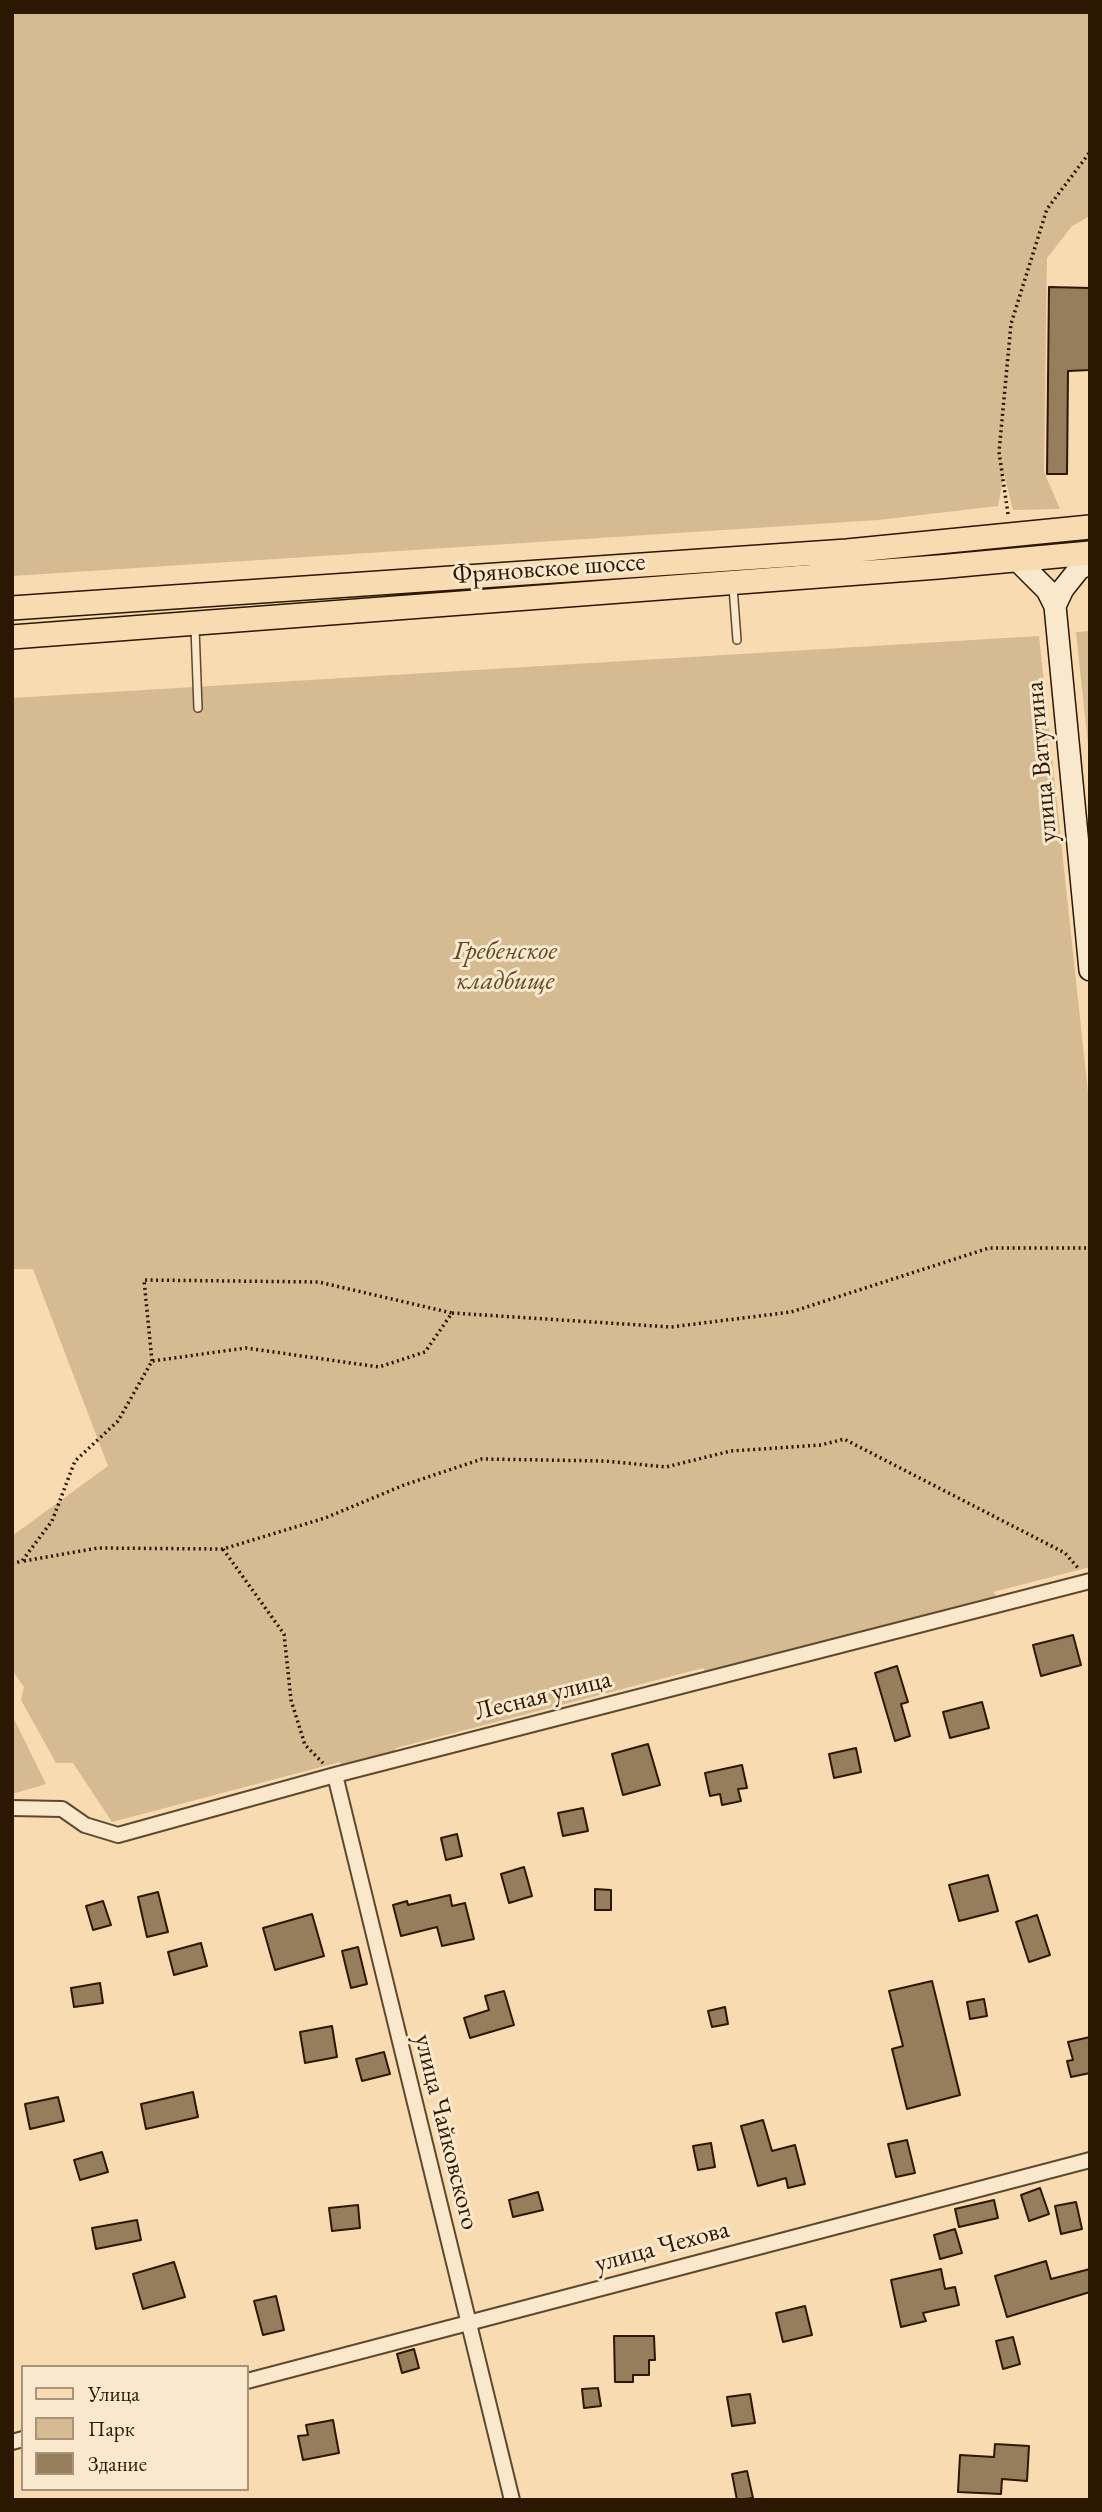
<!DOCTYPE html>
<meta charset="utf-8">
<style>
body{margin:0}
#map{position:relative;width:1102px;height:2512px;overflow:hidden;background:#f8dbb0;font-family:"EB Garamond",serif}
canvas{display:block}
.frame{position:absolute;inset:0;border:14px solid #2b1702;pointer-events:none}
.legend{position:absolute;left:21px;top:2365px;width:228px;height:126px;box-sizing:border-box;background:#fae8cc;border:2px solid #a7947b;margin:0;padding:9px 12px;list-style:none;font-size:21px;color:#2b1702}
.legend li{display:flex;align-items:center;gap:14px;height:35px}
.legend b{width:35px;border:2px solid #a7947b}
</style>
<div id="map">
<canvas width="1102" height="2512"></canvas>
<div class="frame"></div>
<ul class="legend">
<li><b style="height:9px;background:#f8dbb0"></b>Улица</li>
<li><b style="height:19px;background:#d5ba92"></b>Парк</li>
<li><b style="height:19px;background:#967d5c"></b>Здание</li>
</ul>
</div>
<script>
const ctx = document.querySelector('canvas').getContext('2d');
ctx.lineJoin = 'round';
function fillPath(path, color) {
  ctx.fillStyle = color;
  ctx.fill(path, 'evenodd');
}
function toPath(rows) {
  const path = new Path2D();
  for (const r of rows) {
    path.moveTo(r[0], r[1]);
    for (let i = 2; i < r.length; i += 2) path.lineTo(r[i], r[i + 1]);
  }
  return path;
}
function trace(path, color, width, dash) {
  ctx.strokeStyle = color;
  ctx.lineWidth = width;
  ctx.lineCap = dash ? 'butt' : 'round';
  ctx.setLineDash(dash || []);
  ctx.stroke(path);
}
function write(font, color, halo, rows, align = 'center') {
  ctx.font = font + ' "EB Garamond",serif';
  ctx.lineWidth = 6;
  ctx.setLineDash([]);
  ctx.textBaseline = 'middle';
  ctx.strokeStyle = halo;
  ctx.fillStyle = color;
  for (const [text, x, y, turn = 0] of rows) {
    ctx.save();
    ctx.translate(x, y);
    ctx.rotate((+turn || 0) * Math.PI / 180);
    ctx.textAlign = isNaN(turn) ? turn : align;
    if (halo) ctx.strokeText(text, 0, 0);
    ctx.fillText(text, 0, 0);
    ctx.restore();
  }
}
const green = toPath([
 [12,12,1090,12,1090,216,1072,226,1047,258,1044,472,1060,509,1013,510,1004,474,998,506,878,520,12,576],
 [1090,631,1090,764,1076,632],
 [1039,636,1090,1111,1090,1567,993,1592,996,1595,988,1600,706,1672,703,1668,396,1748,390,1756,342,1768,340,1762,112,1822,73,1763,56,1763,21,1700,24,1687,12,1670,12,1536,108,1466,33,1269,12,1269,12,698],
 [12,1715,46,1784,12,1794]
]);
const building = toPath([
 [1049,287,1090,288,1090,370,1068,371,1067,474,1047,474,1049,287],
 [1073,1635,1081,1665,1041,1676,1033,1645,1073,1635],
 [897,1666,908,1702,901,1704,910,1736,895,1741,875,1673,897,1666],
 [982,1702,989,1728,950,1738,943,1712,982,1702],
 [648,1744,660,1785,623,1795,612,1754,648,1744],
 [856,1748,861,1772,834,1778,829,1754,856,1748],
 [742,1765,747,1788,738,1789,741,1801,722,1805,720,1794,710,1796,705,1773,742,1765],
 [583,1808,588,1831,563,1836,558,1813,583,1808],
 [457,1834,462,1856,446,1860,441,1838,457,1834],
 [524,1867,532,1896,509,1903,501,1874,524,1867],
 [988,1875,998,1911,959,1921,949,1885,988,1875],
 [595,1889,611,1890,611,1910,595,1910,595,1889],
 [158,1892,168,1932,147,1937,138,1897,158,1892],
 [450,1895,452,1906,465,1903,474,1939,442,1946,437,1927,401,1936,393,1905,407,1901,408,1905,450,1895],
 [103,1901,111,1925,93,1930,86,1906,103,1901],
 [312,1914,324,1956,275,1970,263,1928,312,1914],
 [1037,1915,1050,1955,1029,1962,1016,1922,1037,1915],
 [201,1943,207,1966,174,1975,168,1952,201,1943],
 [358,1947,367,1984,351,1988,342,1951,358,1947],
 [932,1981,960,2095,907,2109,892,2049,903,2046,889,1991,932,1981],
 [100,1983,103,2003,74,2007,71,1988,100,1983],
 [504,1991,514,2025,470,2038,464,2018,489,2010,485,1996,504,1991],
 [984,1999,987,2016,970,2019,967,2002,984,1999],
 [725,2007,728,2024,712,2027,708,2011,725,2007],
 [332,2026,337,2057,305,2063,300,2032,332,2026],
 [1090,2037,1090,2073,1071,2077,1067,2061,1073,2060,1068,2042,1090,2037],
 [384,2052,390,2074,362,2081,356,2059,384,2052],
 [193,2092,198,2117,146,2129,141,2104,193,2092],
 [58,2097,64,2121,30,2129,25,2104,58,2097],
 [763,2120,772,2151,795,2145,805,2184,788,2188,786,2178,758,2186,741,2126,763,2120],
 [907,2140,915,2173,896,2177,888,2144,907,2140],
 [711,2143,715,2167,698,2170,693,2146,711,2143],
 [102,2152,108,2172,80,2180,74,2160,102,2152],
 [1040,2188,1049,2214,1029,2221,1021,2195,1040,2188],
 [538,2192,543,2210,513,2217,509,2200,538,2192],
 [994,2200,998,2218,959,2227,955,2209,994,2200],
 [1076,2202,1082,2229,1061,2234,1055,2206,1076,2202],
 [358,2205,360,2228,332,2231,329,2208,358,2205],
 [137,2220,141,2240,96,2249,92,2228,137,2220],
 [955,2229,962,2253,940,2259,934,2235,955,2229],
 [1046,2261,1051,2279,1090,2269,1090,2292,1007,2317,995,2276,1046,2261],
 [174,2262,185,2297,143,2309,133,2274,174,2262],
 [941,2269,945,2289,955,2287,959,2305,923,2313,926,2321,901,2327,891,2280,941,2269],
 [276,2296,284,2330,263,2335,254,2301,276,2296],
 [805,2306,812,2335,783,2342,776,2313,805,2306],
 [614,2336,654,2336,655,2360,649,2360,649,2375,633,2375,633,2382,615,2382,614,2336],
 [1013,2337,1020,2364,1003,2369,996,2341,1013,2337],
 [414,2349,419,2368,402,2373,397,2354,414,2349],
 [598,2388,601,2406,584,2408,582,2389,598,2388],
 [750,2394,755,2423,732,2426,727,2397,750,2394],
 [333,2420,339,2453,303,2460,298,2436,308,2435,306,2425,333,2420],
 [995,2444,1029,2446,1027,2481,1002,2479,1001,2494,958,2492,960,2455,994,2457,995,2444],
 [747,2471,753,2498,737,2500,732,2474,747,2471]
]);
const path = toPath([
 [1008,514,999,452,1011,324,1047,209,1090,152],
 [152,1361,144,1280,319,1282,452,1313],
 [223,1549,284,1634,291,1700,305,1745,323,1763],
 [24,1561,98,1548,223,1549,325,1518,404,1485,482,1459,605,1461,666,1467,731,1451,821,1445,844,1439,1065,1553,1078,1568],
 [12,1564,22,1561,52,1521,75,1461,118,1421,152,1361,246,1348,379,1367,425,1352,452,1313,671,1327,791,1312,989,1248,1090,1248]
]);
const lane = toPath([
 [733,587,737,640],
 [195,628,198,708]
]);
const street = toPath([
 [335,1775,512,2500],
 [12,1808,62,1809,85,1825,118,1835,335,1775,1090,1581],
 [247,2381,1090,2160],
 [12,2442,23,2439]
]);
const secondary = toPath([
 [1018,561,1047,590,1055,606],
 [1090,563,1079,569,1063,589,1055,606,1090,970]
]);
const primary = toPath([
 [12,608,847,551,1090,527],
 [12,637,938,567,1090,553]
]);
const streetNames = [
 ["Фряновское шоссе",549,569,-4],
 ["улица Ватутина",1042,762,-95],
 ["Лесная улица",543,1696,-14],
 ["улица Чайковского",446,2132,76],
 ["улица Чехова",662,2247,-15]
];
const parkNames = [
 ["Гребенское",505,952],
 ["кладбище",505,982]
];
fillPath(green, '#d5ba92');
fillPath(building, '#967d5c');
trace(building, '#2b1702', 2);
trace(lane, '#5e482e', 10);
trace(street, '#5e482e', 18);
trace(secondary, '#2b1702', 24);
trace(primary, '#2b1702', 26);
trace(path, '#2b1702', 3.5, [2, 3.5]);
trace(lane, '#fae8cc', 7);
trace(street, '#fae8cc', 14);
trace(secondary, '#fae8cc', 21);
trace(primary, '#f8dbb0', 23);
write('26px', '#2b1702', '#fae8cc', streetNames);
write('italic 26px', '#5e482d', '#fae8cc', parkNames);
</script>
